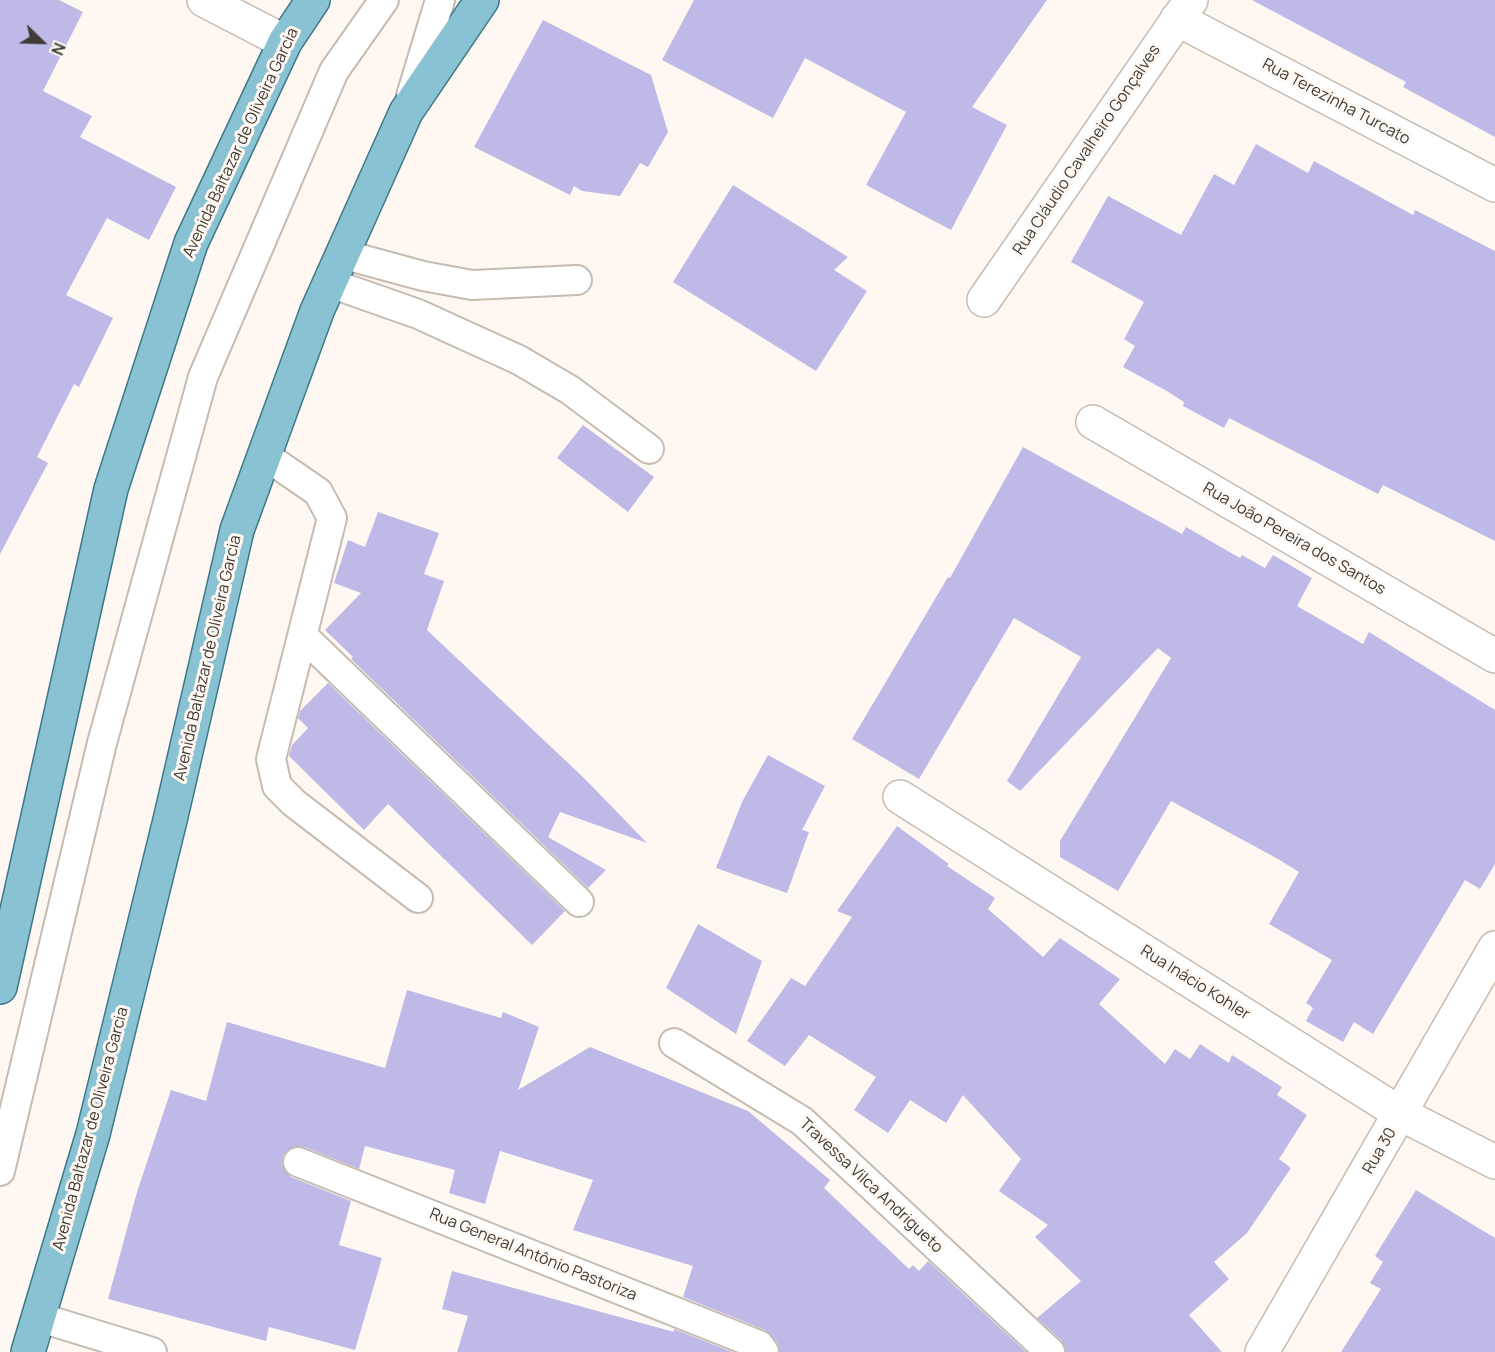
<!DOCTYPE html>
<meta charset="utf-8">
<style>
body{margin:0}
#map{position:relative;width:1495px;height:1352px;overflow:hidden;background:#fff8f2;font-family:Manrope,sans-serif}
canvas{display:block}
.north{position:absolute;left:12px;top:12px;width:60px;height:60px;-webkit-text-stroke:4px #fff8f2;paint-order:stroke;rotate:113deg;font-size:16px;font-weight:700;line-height:24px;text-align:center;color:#403b37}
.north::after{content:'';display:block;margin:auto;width:21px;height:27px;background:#403b37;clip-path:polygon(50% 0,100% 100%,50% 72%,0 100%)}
</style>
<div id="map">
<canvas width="1495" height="1352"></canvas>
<div class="north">N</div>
</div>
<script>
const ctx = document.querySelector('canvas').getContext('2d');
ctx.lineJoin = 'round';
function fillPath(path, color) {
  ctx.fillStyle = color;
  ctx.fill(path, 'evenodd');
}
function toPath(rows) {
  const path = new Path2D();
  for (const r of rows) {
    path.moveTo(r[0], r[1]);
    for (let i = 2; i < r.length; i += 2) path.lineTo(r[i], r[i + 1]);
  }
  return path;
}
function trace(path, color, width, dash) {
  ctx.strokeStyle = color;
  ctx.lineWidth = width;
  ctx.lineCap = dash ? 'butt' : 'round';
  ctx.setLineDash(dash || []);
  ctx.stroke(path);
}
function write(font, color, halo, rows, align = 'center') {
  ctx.font = font + ' Manrope,sans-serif';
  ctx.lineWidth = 6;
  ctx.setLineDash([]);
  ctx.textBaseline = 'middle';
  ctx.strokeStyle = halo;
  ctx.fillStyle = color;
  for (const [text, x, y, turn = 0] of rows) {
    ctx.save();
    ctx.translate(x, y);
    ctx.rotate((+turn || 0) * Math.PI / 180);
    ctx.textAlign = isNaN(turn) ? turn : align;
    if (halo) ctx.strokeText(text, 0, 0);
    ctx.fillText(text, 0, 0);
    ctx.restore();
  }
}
const building = toPath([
 [0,0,59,0,83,12,43,91,92,116,80,137,176,187,149,240,107,218,66,295,113,318,79,387,74,384,37,457,48,463,0,554],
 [694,0,1047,0,972,107,1007,125,951,230,866,185,906,112,805,58,773,118,662,60],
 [1252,0,1495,0,1495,137,1403,87,1406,82],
 [543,20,651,75,668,132,648,167,640,163,620,196,582,191,574,186,570,195,474,147],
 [1256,144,1308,173,1314,161,1413,215,1415,210,1495,251,1495,541,1383,485,1378,494,1229,418,1224,428,1183,406,1184,402,1165,390,1123,367,1135,346,1124,339,1144,302,1071,262,1108,196,1181,235,1214,174,1234,185],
 [733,185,848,257,834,270,867,291,816,371,673,282],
 [583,425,654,477,628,512,557,458],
 [1023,447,1182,534,1186,527,1240,558,1242,555,1265,568,1273,555,1312,578,1297,606,1363,644,1369,632,1495,710,1495,864,1480,889,1465,880,1373,1034,1354,1022,1343,1042,1306,1021,1313,1008,1306,1003,1332,960,1269,924,1299,872,1278,859,1171,801,1118,891,1060,857,1060,841,1171,658,1158,648,1020,791,1007,781,1081,657,1014,618,919,779,852,739,948,577,950,578],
 [378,512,439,533,424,574,444,581,427,630,585,779,647,843,560,812,548,837,606,870,588,888,351,659,353,657,325,630,361,593,334,583,348,540,365,547],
 [328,683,565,911,532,945,388,804,364,830,289,756,292,745,308,728,298,718,300,711],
 [768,755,825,786,802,830,809,832,787,893,716,868,742,802],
 [897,826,949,864,947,866,995,898,988,909,1043,957,1060,938,1120,979,1099,1004,1165,1064,1175,1049,1190,1059,1200,1044,1229,1063,1232,1055,1282,1087,1277,1095,1307,1115,1279,1159,1291,1168,1247,1233,1214,1262,1229,1279,1189,1315,1222,1352,1066,1352,1061,1340,1037,1318,1081,1281,1035,1237,1048,1225,999,1191,1021,1159,963,1095,946,1123,910,1100,888,1133,854,1110,876,1077,809,1035,785,1066,747,1041,791,978,805,986,852,917,837,911],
 [698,924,762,961,736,1034,666,988],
 [407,990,501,1018,503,1012,539,1027,518,1090,590,1047,748,1111,830,1180,824,1188,909,1269,913,1265,919,1271,928,1261,1026,1352,780,1352,777,1342,765,1330,683,1297,693,1266,573,1230,593,1180,500,1151,485,1204,449,1193,455,1170,365,1146,359,1169,304,1147,295,1146,283,1155,282,1165,291,1177,351,1201,339,1245,382,1258,355,1350,269,1327,266,1341,108,1299,137,1192,171,1090,206,1101,227,1022,385,1068],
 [1416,1190,1495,1238,1495,1352,1341,1352,1381,1289,1370,1283,1383,1262,1375,1256],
 [452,1271,674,1332,674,1329,732,1352,457,1352,468,1316,442,1309]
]);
const lane = toPath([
 [411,96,440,0],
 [342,254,423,276,472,285,577,280],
 [330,283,418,314,519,360,570,390,649,449],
 [264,455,318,492,332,518,271,759,277,786,294,803,418,898],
 [303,636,579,902],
 [674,1043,802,1121,1050,1352],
 [298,1162,759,1345,764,1352],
 [0,1171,102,743,203,377,334,71,384,0],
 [38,1317,152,1352]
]);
const street = toPath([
 [1177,19,1495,185],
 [984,300,1191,0],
 [1093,422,1495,656],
 [900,797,1401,1114,1495,1162],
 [1262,1352,1495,948]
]);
const secondary = toPath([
 [204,0,285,42]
]);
const primary = toPath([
 [0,987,111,489,191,243,285,42,313,0],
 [28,1352,93,1134,171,816,237,530,317,311,406,112,482,0]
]);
const streetNames = [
 ["Rua Terezinha Turcato",1336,102,28],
 ["Avenida Baltazar de Oliveira Garcia",241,143,-65],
 ["Rua Cláudio Cavalheiro Gonçalves",1087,150,-56],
 ["Rua João Pereira dos Santos",1294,539,30],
 ["Avenida Baltazar de Oliveira Garcia",208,658,-77],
 ["Rua Inácio Kohler",1195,983,32],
 ["Avenida Baltazar de Oliveira Garcia",91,1129,-75],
 ["Rua 30",1380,1151,-60],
 ["Travessa Vilca Andrigueto",871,1186,43],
 ["Rua General Antônio Pastoriza",533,1255,22]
];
fillPath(building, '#bfb9e7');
trace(lane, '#c6bbb1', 32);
trace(street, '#c6bbb1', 36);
trace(secondary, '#c6bbb1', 36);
trace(primary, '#3c798a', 36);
trace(lane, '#fff', 28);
trace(street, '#fff', 33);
trace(secondary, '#fff', 33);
trace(primary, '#89c2d3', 33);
write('16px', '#403b37', '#fff8f2', streetNames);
</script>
